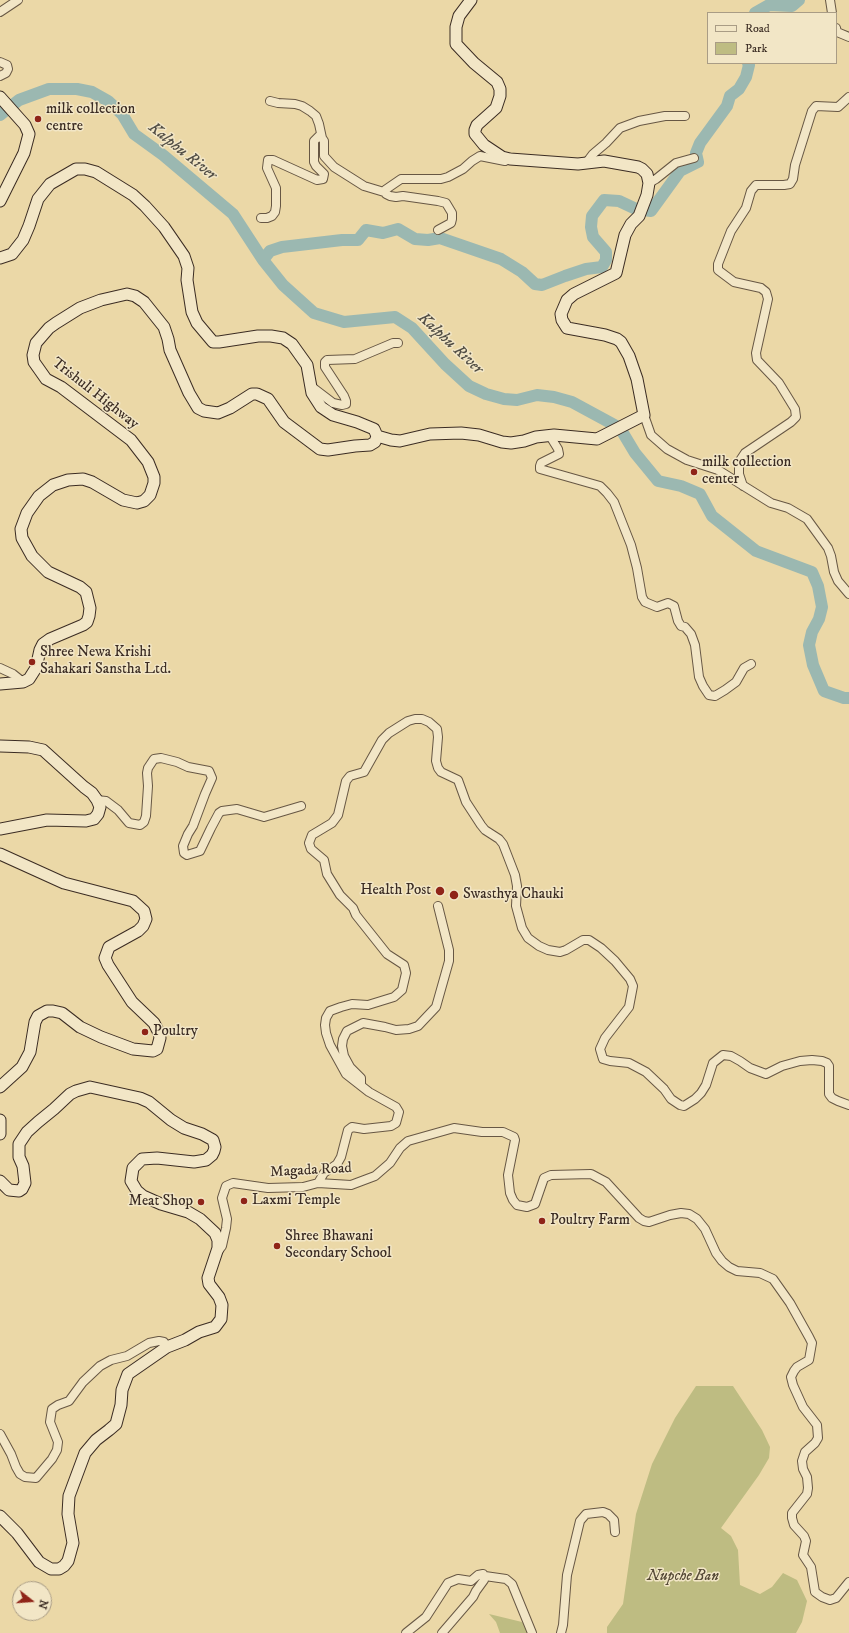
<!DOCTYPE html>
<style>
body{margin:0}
#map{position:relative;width:849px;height:1633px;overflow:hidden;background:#ebd8a7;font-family:"IM FELL DW Pica",serif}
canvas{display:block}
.legend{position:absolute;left:707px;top:12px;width:130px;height:52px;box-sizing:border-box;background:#f2e6c6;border:1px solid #a99c85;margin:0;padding:5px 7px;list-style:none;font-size:12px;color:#3b2c23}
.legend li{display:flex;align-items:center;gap:8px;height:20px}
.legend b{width:20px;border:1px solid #a99c85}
.north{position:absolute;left:12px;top:1581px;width:40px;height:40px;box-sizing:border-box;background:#f2e6c6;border:1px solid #a99c85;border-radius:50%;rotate:107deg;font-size:11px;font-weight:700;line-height:16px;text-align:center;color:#3b2c23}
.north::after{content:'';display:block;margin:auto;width:14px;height:18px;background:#8f2418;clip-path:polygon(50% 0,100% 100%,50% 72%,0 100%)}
</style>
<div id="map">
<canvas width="849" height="1633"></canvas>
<ul class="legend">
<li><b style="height:5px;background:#f2e6c6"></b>Road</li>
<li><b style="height:11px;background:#bebc82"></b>Park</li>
</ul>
<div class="north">N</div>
</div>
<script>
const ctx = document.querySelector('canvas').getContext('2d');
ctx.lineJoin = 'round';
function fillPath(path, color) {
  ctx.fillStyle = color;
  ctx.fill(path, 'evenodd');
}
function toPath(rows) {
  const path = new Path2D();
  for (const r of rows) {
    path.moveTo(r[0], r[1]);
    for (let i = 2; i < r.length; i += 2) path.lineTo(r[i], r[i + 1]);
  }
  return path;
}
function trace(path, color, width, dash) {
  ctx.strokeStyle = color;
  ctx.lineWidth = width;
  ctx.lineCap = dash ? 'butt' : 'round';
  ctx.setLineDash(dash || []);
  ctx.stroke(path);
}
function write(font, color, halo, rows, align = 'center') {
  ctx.font = font + ' "IM FELL DW Pica",serif';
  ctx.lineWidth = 3;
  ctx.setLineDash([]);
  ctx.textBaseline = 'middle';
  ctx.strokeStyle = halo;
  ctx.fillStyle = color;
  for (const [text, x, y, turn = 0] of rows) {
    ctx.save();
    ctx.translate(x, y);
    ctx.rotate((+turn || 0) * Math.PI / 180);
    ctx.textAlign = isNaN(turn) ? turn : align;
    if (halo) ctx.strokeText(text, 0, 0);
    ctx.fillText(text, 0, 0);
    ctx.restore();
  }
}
const green = toPath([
 [696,1386,733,1386,762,1430,770,1447,769,1458,759,1475,721,1528,731,1536,738,1550,740,1585,760,1594,772,1587,783,1573,797,1580,807,1601,802,1622,796,1633,607,1633,607,1627,623,1604,636,1514,652,1464,675,1418],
 [489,1614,522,1622,530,1633,500,1633,496,1622]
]);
const river = toPath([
 [755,13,769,5,792,6,799,0],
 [0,115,19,100,49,89,77,89,92,92,108,101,122,114,134,134,163,155,233,214,263,260,283,285,314,313,344,322,395,317,412,328,445,364,469,386,486,394,504,399,517,400,537,395,554,397,572,402,620,428,635,453,658,481,681,486,700,494,712,516,756,551,812,572,818,586,822,607,819,619,812,632,809,645,813,665,824,691,844,698,849,698],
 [263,260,270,251,282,247,342,240,358,240,366,230,383,233,398,229,415,239,428,240,440,238,501,259,522,272,535,284,542,285,565,276,586,269,602,267,606,260,606,252,593,237,591,227,592,216,604,200,619,201,636,209,651,211,680,171,698,162,696,153,700,143,727,106,730,96,739,89,746,77,749,65,748,63]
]);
const street = toPath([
 [830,0,832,13],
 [0,12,18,0],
 [836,28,837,32,849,37],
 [0,62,7,65,8,69,6,73,0,76],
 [270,101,278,103,295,104,302,106,310,111,316,116,319,124,322,138],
 [587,162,593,154,606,143,620,128,639,121,665,116,685,116],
 [649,183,656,179,676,163,694,158],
 [261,218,267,218,272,216,275,212,276,206,276,188,267,168,268,160,273,160,317,180,323,179,324,174,316,166,314,162,314,141,319,136,322,138,324,141,324,156,334,167,364,186,384,192],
 [438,230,451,223,452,219,452,213,446,203,438,201,403,196,396,197,390,196,386,194,385,190,401,179,441,179,448,177,463,169,472,161,480,156,505,161],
 [312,387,333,403,342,405,346,404,346,401,344,396,325,367,325,362,327,360,355,359,393,343,398,343],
 [644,415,651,435,667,449,687,460,718,470,771,503,788,508,807,519,828,548,831,556,834,572,838,581,849,594],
 [550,436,558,449,559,454,541,463,540,466,540,469,600,486,607,493,614,502,631,545,637,568,642,597,645,602,657,607,668,603,674,606,678,621,681,626,685,627,691,634,695,645,699,677,703,686,709,695,715,696,725,690,736,682,744,668,751,664],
 [743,486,739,474,739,462,745,453,791,422,796,417,795,409,779,383,757,360,756,353,768,299,766,292,761,288,734,282,718,270,718,264,731,231,746,208,751,191,756,185,784,185,790,184,793,179,795,165,812,111,816,106,838,107,849,97],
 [0,668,13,674,23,682],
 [97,800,106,801,118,810,129,823,140,825,144,822,146,816,148,786,147,773,148,768,154,759,161,758,177,762,188,767,209,771,212,778,205,794,193,826,188,834,183,846,184,853,187,855,200,851,211,828,219,813,222,811,237,809,264,817,301,806],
 [361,1085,361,1078,350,1067,344,1056,342,1046,343,1039,347,1031,363,1023,385,1027,396,1030,409,1029,418,1026,436,1007,449,961,449,950,438,906],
 [318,1183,324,1173,337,1164,341,1157,348,1130,352,1127,364,1129,391,1126,396,1123,399,1112,396,1107,369,1092,346,1074,330,1045,326,1033,325,1025,326,1018,330,1011,341,1007,352,1004,368,1005,394,997,402,990,406,973,404,965,387,954,356,915,353,908,340,895,327,874,324,860,311,849,309,843,312,835,332,823,338,815,346,781,350,776,364,772,382,740,389,733,408,721,415,719,422,719,429,722,437,729,438,737,436,761,438,768,441,772,458,780,466,802,481,825,485,830,499,839,503,844,515,875,517,886,516,906,522,928,528,938,539,946,548,950,560,952,566,950,583,940,589,940,601,948,615,961,630,979,633,986,629,1007,605,1038,600,1049,603,1059,610,1061,629,1063,646,1072,664,1089,671,1099,680,1105,684,1106,695,1099,701,1093,706,1085,713,1063,723,1055,731,1056,740,1061,750,1068,766,1074,782,1066,800,1061,812,1060,822,1061,827,1063,829,1066,829,1094,832,1098,838,1101,849,1105],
 [219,1250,222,1246,226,1228,227,1219,222,1198,226,1186,233,1183,268,1188,303,1187,318,1183,351,1185,375,1176,390,1163,400,1148,408,1141,454,1128,482,1132,503,1132,514,1137,515,1140,508,1175,510,1193,513,1200,517,1205,527,1207,535,1204,544,1178,551,1175,591,1174,606,1182,639,1218,644,1221,649,1222,670,1215,681,1213,689,1214,697,1219,705,1229,716,1253,722,1261,729,1267,737,1271,760,1273,773,1279,790,1303,809,1337,812,1343,809,1360,797,1367,794,1371,791,1377,793,1385,803,1407,817,1425,818,1438,815,1443,805,1452,802,1461,803,1469,807,1477,808,1488,807,1494,792,1513,792,1518,794,1525,804,1536,806,1541,803,1555,811,1567,815,1592,822,1597,830,1600,836,1598,849,1582],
 [0,1434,11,1454,16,1467,20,1474,25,1477,36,1478,52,1459,57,1450,58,1442,50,1422,52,1409,58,1405,69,1401,83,1382,100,1366,111,1360,127,1356,149,1343,159,1341,164,1342,167,1347],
 [485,1576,506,1579,512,1584,532,1633],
 [406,1633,426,1617,448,1583,458,1579,471,1581,478,1575,483,1574,484,1580,476,1591,473,1597,442,1633],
 [561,1633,563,1625,567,1575,580,1521,586,1514,603,1512,608,1514,614,1520,615,1532]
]);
const secondary = toPath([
 [0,97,25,125,29,134,24,153,0,201],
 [0,258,12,254,23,240,29,226,38,199,50,184,76,169,85,169,96,172,133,195,145,206,164,227,184,256,188,268,187,280,192,312,197,323,213,342,219,342,258,336,271,336,283,338,292,344,307,365,312,393,321,407,333,415,357,422,374,429,377,436,375,442,370,445,355,446,328,450,320,449,284,422,268,399,257,394,252,394,230,408,218,413,204,411,198,408,189,393,170,350,168,339,164,327,144,302,135,296,127,294,101,300,80,308,56,323,49,328,36,343,33,355,34,362,46,379,61,387,131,440,148,462,154,477,154,483,150,495,144,501,137,503,123,500,92,482,83,479,68,480,53,485,39,496,27,513,21,529,22,538,32,556,48,572,80,587,86,592,90,608,89,616,87,622,83,625,50,639,43,644,40,650,36,668,29,679,23,682,0,684],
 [377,436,391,440,400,441,430,434,461,433,479,435,502,442,511,443,524,441,536,437,554,435,597,439,644,415,637,379,629,356,621,342,617,339,605,335,567,328,562,320,561,314,567,300,574,294,616,273,625,235,631,224,639,216,647,195,649,183,647,174,642,169,638,167,604,161,578,164,510,159,502,157,484,145,475,134,475,130,477,125,496,108,500,96,500,89,497,82,474,63,456,44,456,27,459,16,471,0],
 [0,746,29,747,43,750,84,787,92,793,97,800,100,807,98,814,94,819,86,821,47,820,0,829],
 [0,854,64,883,133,901,144,911,146,919,143,926,138,931,109,947,105,958,108,965,132,1002,154,1023,159,1033,160,1038,157,1049,153,1051,133,1049,101,1037,80,1027,62,1013,53,1011,47,1011,38,1016,35,1022,30,1052,22,1067,0,1087],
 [0,1120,0,1134],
 [0,1181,9,1190,19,1191,22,1189,25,1183,23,1166,19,1157,19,1144,27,1132,38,1122,54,1109,70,1094,76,1091,90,1087,140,1098,149,1102,171,1120,184,1128,202,1134,213,1140,215,1147,214,1151,212,1155,206,1160,194,1162,157,1158,142,1159,133,1168,131,1181,137,1191,143,1196,161,1204,188,1212,200,1219,215,1233,218,1240,218,1248,208,1278,209,1284,219,1297,222,1305,221,1319,215,1327,199,1332,185,1340,167,1347,128,1374,122,1390,121,1405,116,1424,109,1430,96,1440,85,1453,69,1496,68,1514,73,1543,68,1561,64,1566,59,1569,51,1569,39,1562,17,1533,0,1516]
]);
const markers = [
 [38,119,4,"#8f2418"],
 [694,472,4,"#8f2418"],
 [32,662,4,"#8f2418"],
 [440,891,5,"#8f2418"],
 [454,895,5,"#8f2418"],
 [145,1032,4,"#8f2418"],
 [244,1201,4,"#8f2418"],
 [201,1202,4,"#8f2418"],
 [542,1221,4,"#8f2418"],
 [277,1246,4,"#8f2418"]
];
const poiNames = [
 ["milk collection",46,110],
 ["centre",46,127],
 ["milk collection",702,463],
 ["center",702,480],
 ["Shree Newa Krishi",40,653],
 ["Sahakari Sanstha Ltd.",40,670],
 ["Health Post",431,891,"right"],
 ["Swasthya Chauki",463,895],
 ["Poultry",153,1032],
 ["Laxmi Temple",252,1201],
 ["Meat Shop",193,1202,"right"],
 ["Poultry Farm",550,1221],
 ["Shree Bhawani",285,1237],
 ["Secondary School",285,1254]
];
const streetNames = [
 ["Trishuli Highway",95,394,38],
 ["Magada Road",311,1171,-3]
];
const parkNames = [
 ["Nupche Ban",683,1577]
];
const waterNames = [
 ["Kalphu River",182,152,39],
 ["Kalphu River",450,344,43]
];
fillPath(green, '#bebc82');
trace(river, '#9bb8b1', 12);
trace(street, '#675744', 10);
trace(secondary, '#3b2c23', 13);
trace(street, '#f2e6c6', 8);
trace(secondary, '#f2e6c6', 11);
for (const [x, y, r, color] of markers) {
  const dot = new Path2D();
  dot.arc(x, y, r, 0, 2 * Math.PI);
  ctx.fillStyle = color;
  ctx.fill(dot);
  trace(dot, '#f2e6c6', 1.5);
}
write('15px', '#3b2c23', '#f2e6c6', poiNames, 'left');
write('15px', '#3b2c23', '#f2e6c6', streetNames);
write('italic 15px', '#554936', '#f2e6c6', parkNames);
write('italic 16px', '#534f46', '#f2e6c6', waterNames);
</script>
